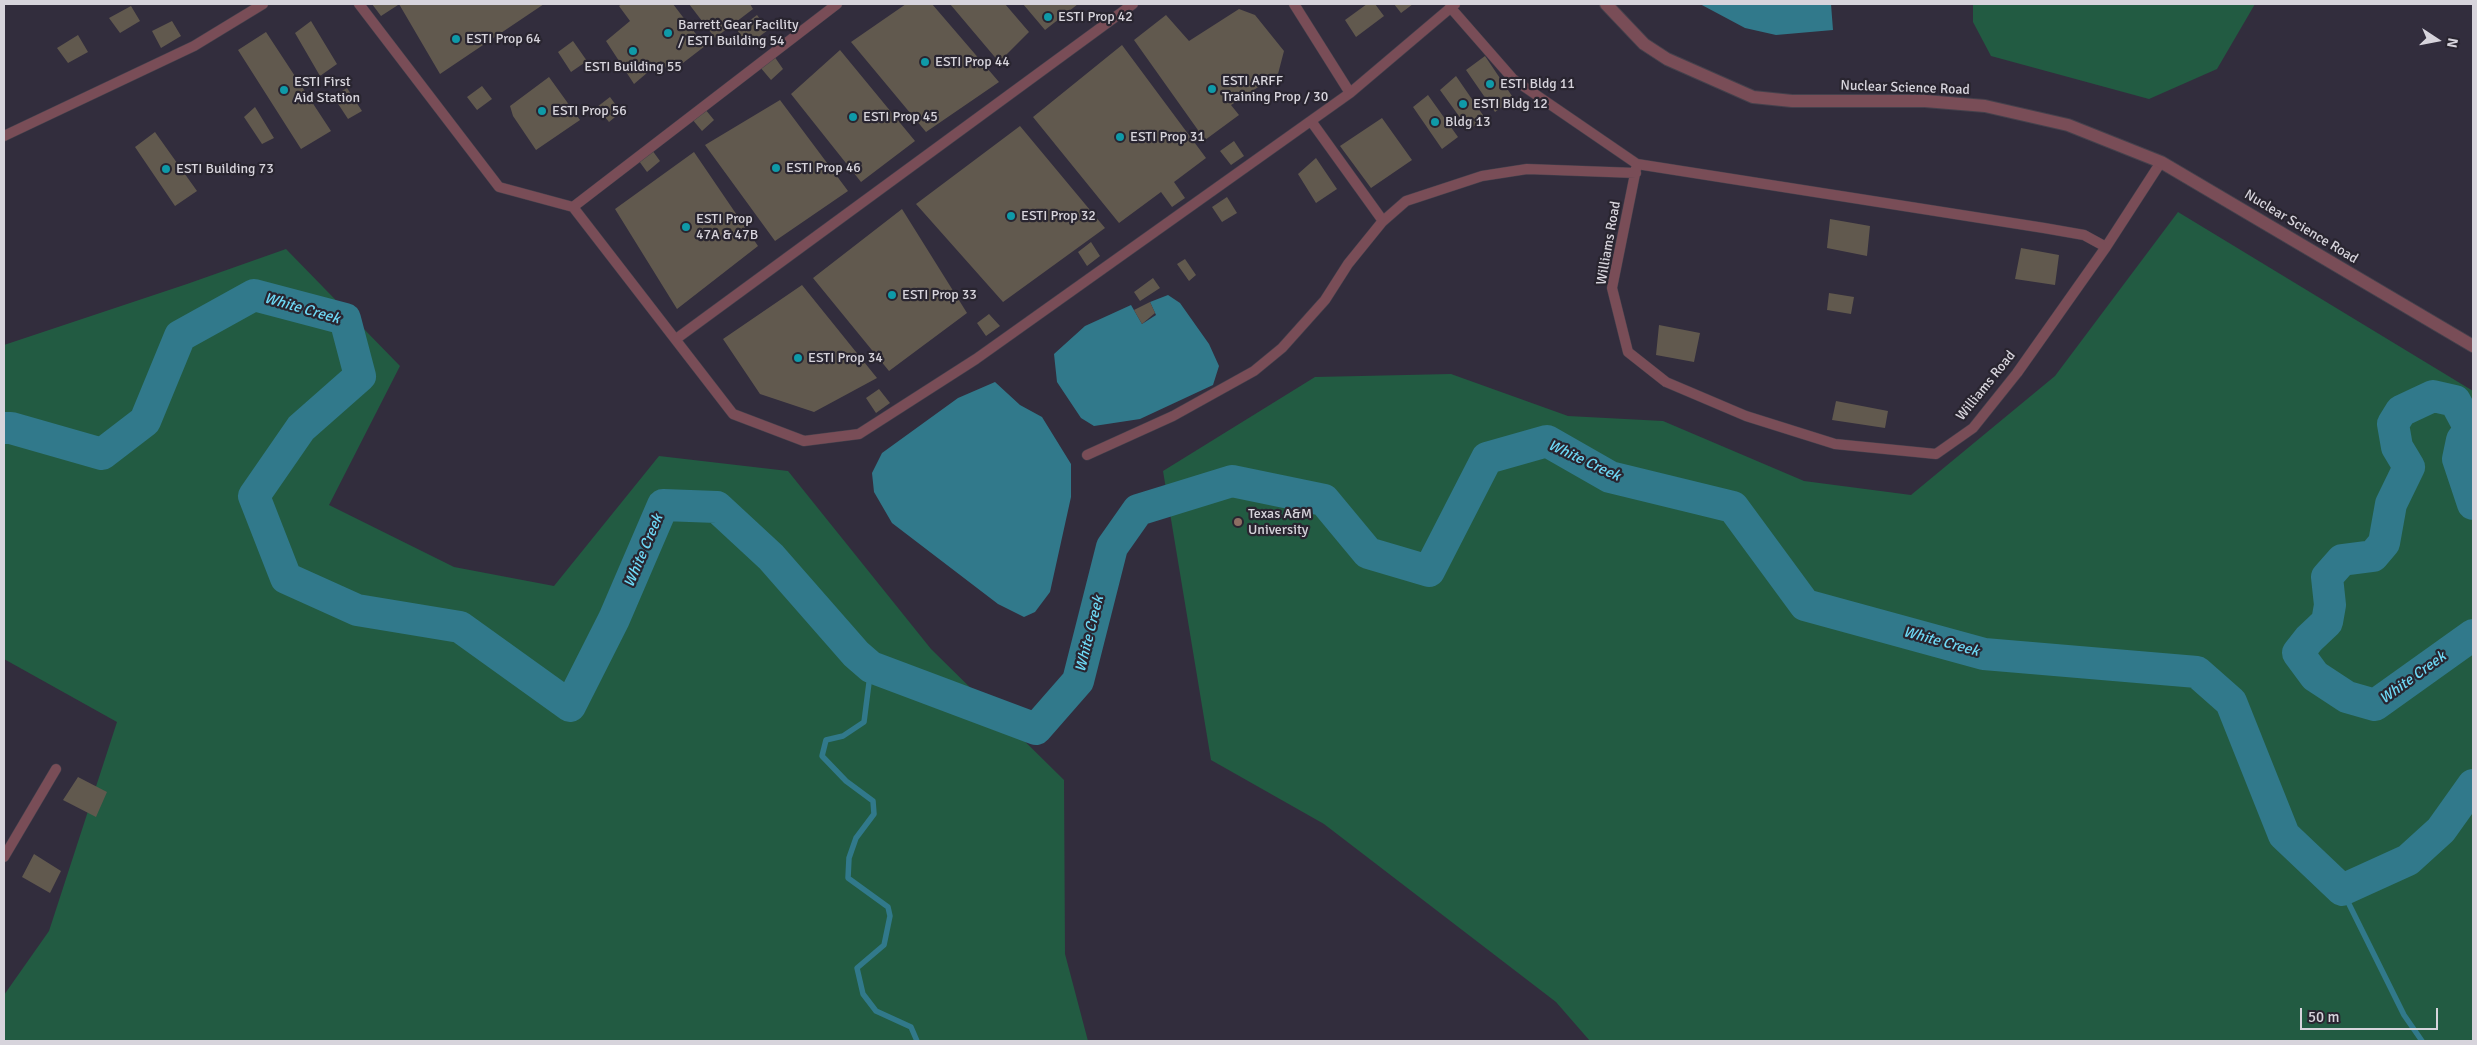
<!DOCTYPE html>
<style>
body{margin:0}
#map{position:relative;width:2477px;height:1045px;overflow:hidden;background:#292530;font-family:Signika,sans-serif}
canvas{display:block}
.frame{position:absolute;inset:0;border:5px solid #d7d4dc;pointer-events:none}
.north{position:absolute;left:2412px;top:15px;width:50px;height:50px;-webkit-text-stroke:4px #292530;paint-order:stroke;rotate:101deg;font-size:14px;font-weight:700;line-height:20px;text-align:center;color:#d7d4dc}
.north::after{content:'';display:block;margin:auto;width:18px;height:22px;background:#d7d4dc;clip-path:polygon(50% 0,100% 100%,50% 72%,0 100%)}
.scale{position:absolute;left:2300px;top:1008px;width:138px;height:22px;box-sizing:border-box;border:2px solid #d7d4dc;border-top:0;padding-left:6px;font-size:15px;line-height:18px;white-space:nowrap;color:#d7d4dc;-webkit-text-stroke:4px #292530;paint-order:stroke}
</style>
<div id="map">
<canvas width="2477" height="1045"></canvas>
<div class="frame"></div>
<div class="north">N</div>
<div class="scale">50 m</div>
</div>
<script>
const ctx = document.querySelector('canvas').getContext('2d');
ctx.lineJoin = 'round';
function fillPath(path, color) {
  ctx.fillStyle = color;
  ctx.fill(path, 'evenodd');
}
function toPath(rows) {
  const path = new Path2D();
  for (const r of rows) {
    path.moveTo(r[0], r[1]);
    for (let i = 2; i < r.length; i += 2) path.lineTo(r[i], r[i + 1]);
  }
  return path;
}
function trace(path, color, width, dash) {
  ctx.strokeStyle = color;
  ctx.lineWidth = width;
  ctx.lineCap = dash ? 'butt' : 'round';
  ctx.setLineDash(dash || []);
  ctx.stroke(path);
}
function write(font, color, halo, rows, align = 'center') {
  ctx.font = font + ' Signika,sans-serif';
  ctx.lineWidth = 4.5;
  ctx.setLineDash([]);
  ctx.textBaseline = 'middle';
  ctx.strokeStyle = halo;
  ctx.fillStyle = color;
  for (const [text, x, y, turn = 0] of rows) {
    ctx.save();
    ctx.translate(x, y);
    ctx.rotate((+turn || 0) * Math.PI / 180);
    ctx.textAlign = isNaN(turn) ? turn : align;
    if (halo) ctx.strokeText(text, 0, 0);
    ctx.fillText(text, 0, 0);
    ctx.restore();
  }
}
const built = toPath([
 [4,4,2473,4,2473,1041,4,1041]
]);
const green = toPath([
 [1973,4,2255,4,2217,69,2149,99,1991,56,1973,22],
 [2178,212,2473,391,2473,1041,1590,1041,1556,1002,1324,824,1211,760,1163,471,1315,377,1451,374,1568,416,1663,421,1804,481,1911,495,2055,376],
 [286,249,400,366,329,505,454,567,554,586,659,456,788,471,931,649,1064,780,1065,954,1088,1041,4,1041,4,995,49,931,117,722,4,659,4,345,187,284]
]);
const water = toPath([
 [1700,4,1831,4,1833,30,1776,35,1745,28],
 [1168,295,1180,303,1209,344,1219,366,1213,385,1140,419,1094,426,1081,418,1057,382,1054,354,1085,326,1131,305,1142,324,1156,315,1150,302],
 [995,382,1020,405,1042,417,1071,464,1071,497,1050,592,1035,612,1024,617,998,604,892,523,874,492,872,473,882,453,958,398]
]);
const stream = toPath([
 [871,667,864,722,843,736,826,740,822,756,846,781,873,801,874,814,856,838,849,858,848,878,888,907,890,916,884,945,857,968,863,994,876,1011,911,1027,917,1041],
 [2342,890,2404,1015,2422,1041]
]);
const river = toPath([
 [4,428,11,428,102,454,145,421,180,336,254,295,345,319,360,376,301,428,254,496,286,578,357,610,460,627,570,706,614,619,663,505,717,507,771,557,856,654,871,667,1036,729,1078,681,1112,547,1138,510,1232,481,1324,500,1368,553,1429,571,1487,458,1547,441,1610,477,1733,507,1805,605,1984,654,2197,672,2231,702,2284,835,2342,890,2408,860,2441,830,2473,785],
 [2473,504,2458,459,2462,440,2470,429,2455,401,2433,396,2401,411,2393,424,2397,447,2409,467,2391,504,2384,543,2373,556,2342,560,2327,577,2330,605,2327,622,2309,639,2298,653,2315,676,2347,697,2375,705,2473,635]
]);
const building = toPath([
 [372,4,397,4,398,5,381,16],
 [399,4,544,4,440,74],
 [622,4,673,4,705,46,670,73,661,61,634,84,606,41,630,21,619,6],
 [689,4,750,4,753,9,715,38],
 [906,4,932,4,999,82,926,132,851,42],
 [950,4,1005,4,1029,32,999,62],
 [1023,4,1078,4,1045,30],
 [1367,4,1375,4,1384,16,1356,37,1345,20],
 [1394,4,1413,4,1401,13],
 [131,6,140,21,120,33,109,18],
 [1239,9,1255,15,1284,51,1278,74,1231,105,1239,115,1205,140,1134,40,1166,15,1189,41],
 [757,15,768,30,748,45,737,30],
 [172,21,181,36,161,48,152,31],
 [311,21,337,64,320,76,295,33],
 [266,32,331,131,301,149,238,50],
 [78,35,88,52,68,63,57,48],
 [573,41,587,61,571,72,558,52],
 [1122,45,1206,158,1174,182,1185,198,1172,207,1161,192,1119,223,1033,117],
 [840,50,915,141,861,182,791,94],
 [774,56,783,69,771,80,760,67],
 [1485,56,1514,99,1495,112,1466,70],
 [1456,76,1485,118,1469,130,1440,90],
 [549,77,580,120,536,150,513,116,510,106],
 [482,86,492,99,477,110,467,97],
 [347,88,362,111,348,119,333,96],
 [1428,95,1458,137,1442,149,1413,107],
 [610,97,621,112,609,122,597,107],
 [780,100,848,191,775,241,705,145],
 [255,107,274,138,262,144,244,117],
 [705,109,714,120,702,131,692,119],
 [1382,118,1412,160,1371,188,1340,146],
 [1020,126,1105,228,1003,302,916,204],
 [155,132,197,191,175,206,135,147],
 [1234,141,1244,156,1231,165,1220,151],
 [652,150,660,161,647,172,639,161],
 [694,152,758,246,677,309,615,209],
 [1316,158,1337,189,1316,203,1298,174],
 [1227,197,1237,213,1222,222,1212,207],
 [902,209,967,313,889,371,813,278],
 [1830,219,1870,226,1867,256,1827,248],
 [1091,242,1100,256,1087,266,1078,252],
 [2021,248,2059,255,2055,285,2015,279],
 [1185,259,1196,275,1189,281,1177,264],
 [1153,278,1160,288,1140,301,1134,292],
 [802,285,877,378,814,412,760,394,723,339],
 [1829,293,1854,297,1851,314,1827,310],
 [1150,302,1155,313,1142,324,1134,310],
 [989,314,1000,326,986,336,977,323],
 [1659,325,1700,333,1694,362,1656,355],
 [879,389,890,403,876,413,866,398],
 [1836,401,1888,411,1885,428,1832,420],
 [78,777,107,792,96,817,63,800],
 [34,854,61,871,50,893,22,877]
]);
const lane = toPath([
 [359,4,499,187,573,207],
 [837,4,573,207,733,414,804,441,859,434,976,359,1350,93,1455,4],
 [1294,4,1350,93],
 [1450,7,1513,79,1637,164],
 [1311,121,1383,221],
 [4,136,194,46,263,4],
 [2106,247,2084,235,2044,228,1637,164,1612,288,1628,352,1666,382,1746,416,1835,444,1936,454,1973,428,2017,373,2106,247,2161,162],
 [676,339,1133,4],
 [1087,455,1173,416,1254,371,1282,348,1325,300,1348,264,1382,222,1406,201,1482,176,1527,169,1636,173],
 [4,857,56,769]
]);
const street = toPath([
 [1606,4,1644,44,1667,59,1753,97,1792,101,1925,101,1985,106,2068,125,2161,162,2473,346]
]);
const markers = [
 [1048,17,5,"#0f9aa8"],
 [668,33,5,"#0f9aa8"],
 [456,39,5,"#0f9aa8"],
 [633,51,5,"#0f9aa8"],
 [925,62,5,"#0f9aa8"],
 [1490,84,5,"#0f9aa8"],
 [1212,89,5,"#0f9aa8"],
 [284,90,5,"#0f9aa8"],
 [1463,104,5,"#0f9aa8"],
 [542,111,5,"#0f9aa8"],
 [853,117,5,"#0f9aa8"],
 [1435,122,5,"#0f9aa8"],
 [1120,137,5,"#0f9aa8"],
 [776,168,5,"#0f9aa8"],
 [166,169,5,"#0f9aa8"],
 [1011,216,5,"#0f9aa8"],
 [686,227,5,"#0f9aa8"],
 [892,295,5,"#0f9aa8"],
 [798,358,5,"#0f9aa8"],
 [1238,522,5,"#8d6e63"]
];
const poiNames = [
 ["ESTI Prop 42",1058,17],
 ["Barrett Gear Facility",678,25],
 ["/ ESTI Building 54",678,41],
 ["ESTI Prop 64",466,39],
 ["ESTI Prop 44",935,62],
 ["ESTI Building 55",633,67,"center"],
 ["ESTI ARFF",1222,81],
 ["Training Prop / 30",1222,97],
 ["ESTI First",294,82],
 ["Aid Station",294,98],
 ["ESTI Bldg 11",1500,84],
 ["ESTI Bldg 12",1473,104],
 ["ESTI Prop 56",552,111],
 ["ESTI Prop 45",863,117],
 ["Bldg 13",1445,122],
 ["ESTI Prop 31",1130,137],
 ["ESTI Prop 46",786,168],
 ["ESTI Building 73",176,169],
 ["ESTI Prop 32",1021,216],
 ["ESTI Prop",696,219],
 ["47A & 47B",696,235],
 ["ESTI Prop 33",902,295],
 ["ESTI Prop 34",808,358],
 ["Texas A&M",1248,514],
 ["University",1248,530]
];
const streetNames = [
 ["Nuclear Science Road",1905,88,2],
 ["Nuclear Science Road",2301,227,31],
 ["Williams Road",1609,243,-80],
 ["Williams Road",1986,386,-51]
];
const waterNames = [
 ["White Creek",302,309,16],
 ["White Creek",1584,461,25],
 ["White Creek",644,551,-67],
 ["White Creek",1090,634,-76],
 ["White Creek",1941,642,15],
 ["White Creek",2413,678,-36]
];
fillPath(built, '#322d3d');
fillPath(green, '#225b42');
fillPath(water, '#31798b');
trace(stream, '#31798b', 5.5);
trace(river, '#31798b', 32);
fillPath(building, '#61594e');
trace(lane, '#45414c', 11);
trace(street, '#45414c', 14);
trace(lane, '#794d57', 10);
trace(street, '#794d57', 12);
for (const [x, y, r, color] of markers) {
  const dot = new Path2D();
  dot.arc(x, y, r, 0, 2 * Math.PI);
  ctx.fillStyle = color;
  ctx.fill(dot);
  trace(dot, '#292530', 2);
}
write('14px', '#d7d4dc', '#292530', poiNames, 'left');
write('14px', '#d7d4dc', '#292530', streetNames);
write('italic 15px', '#6ed9f6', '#292530', waterNames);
</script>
